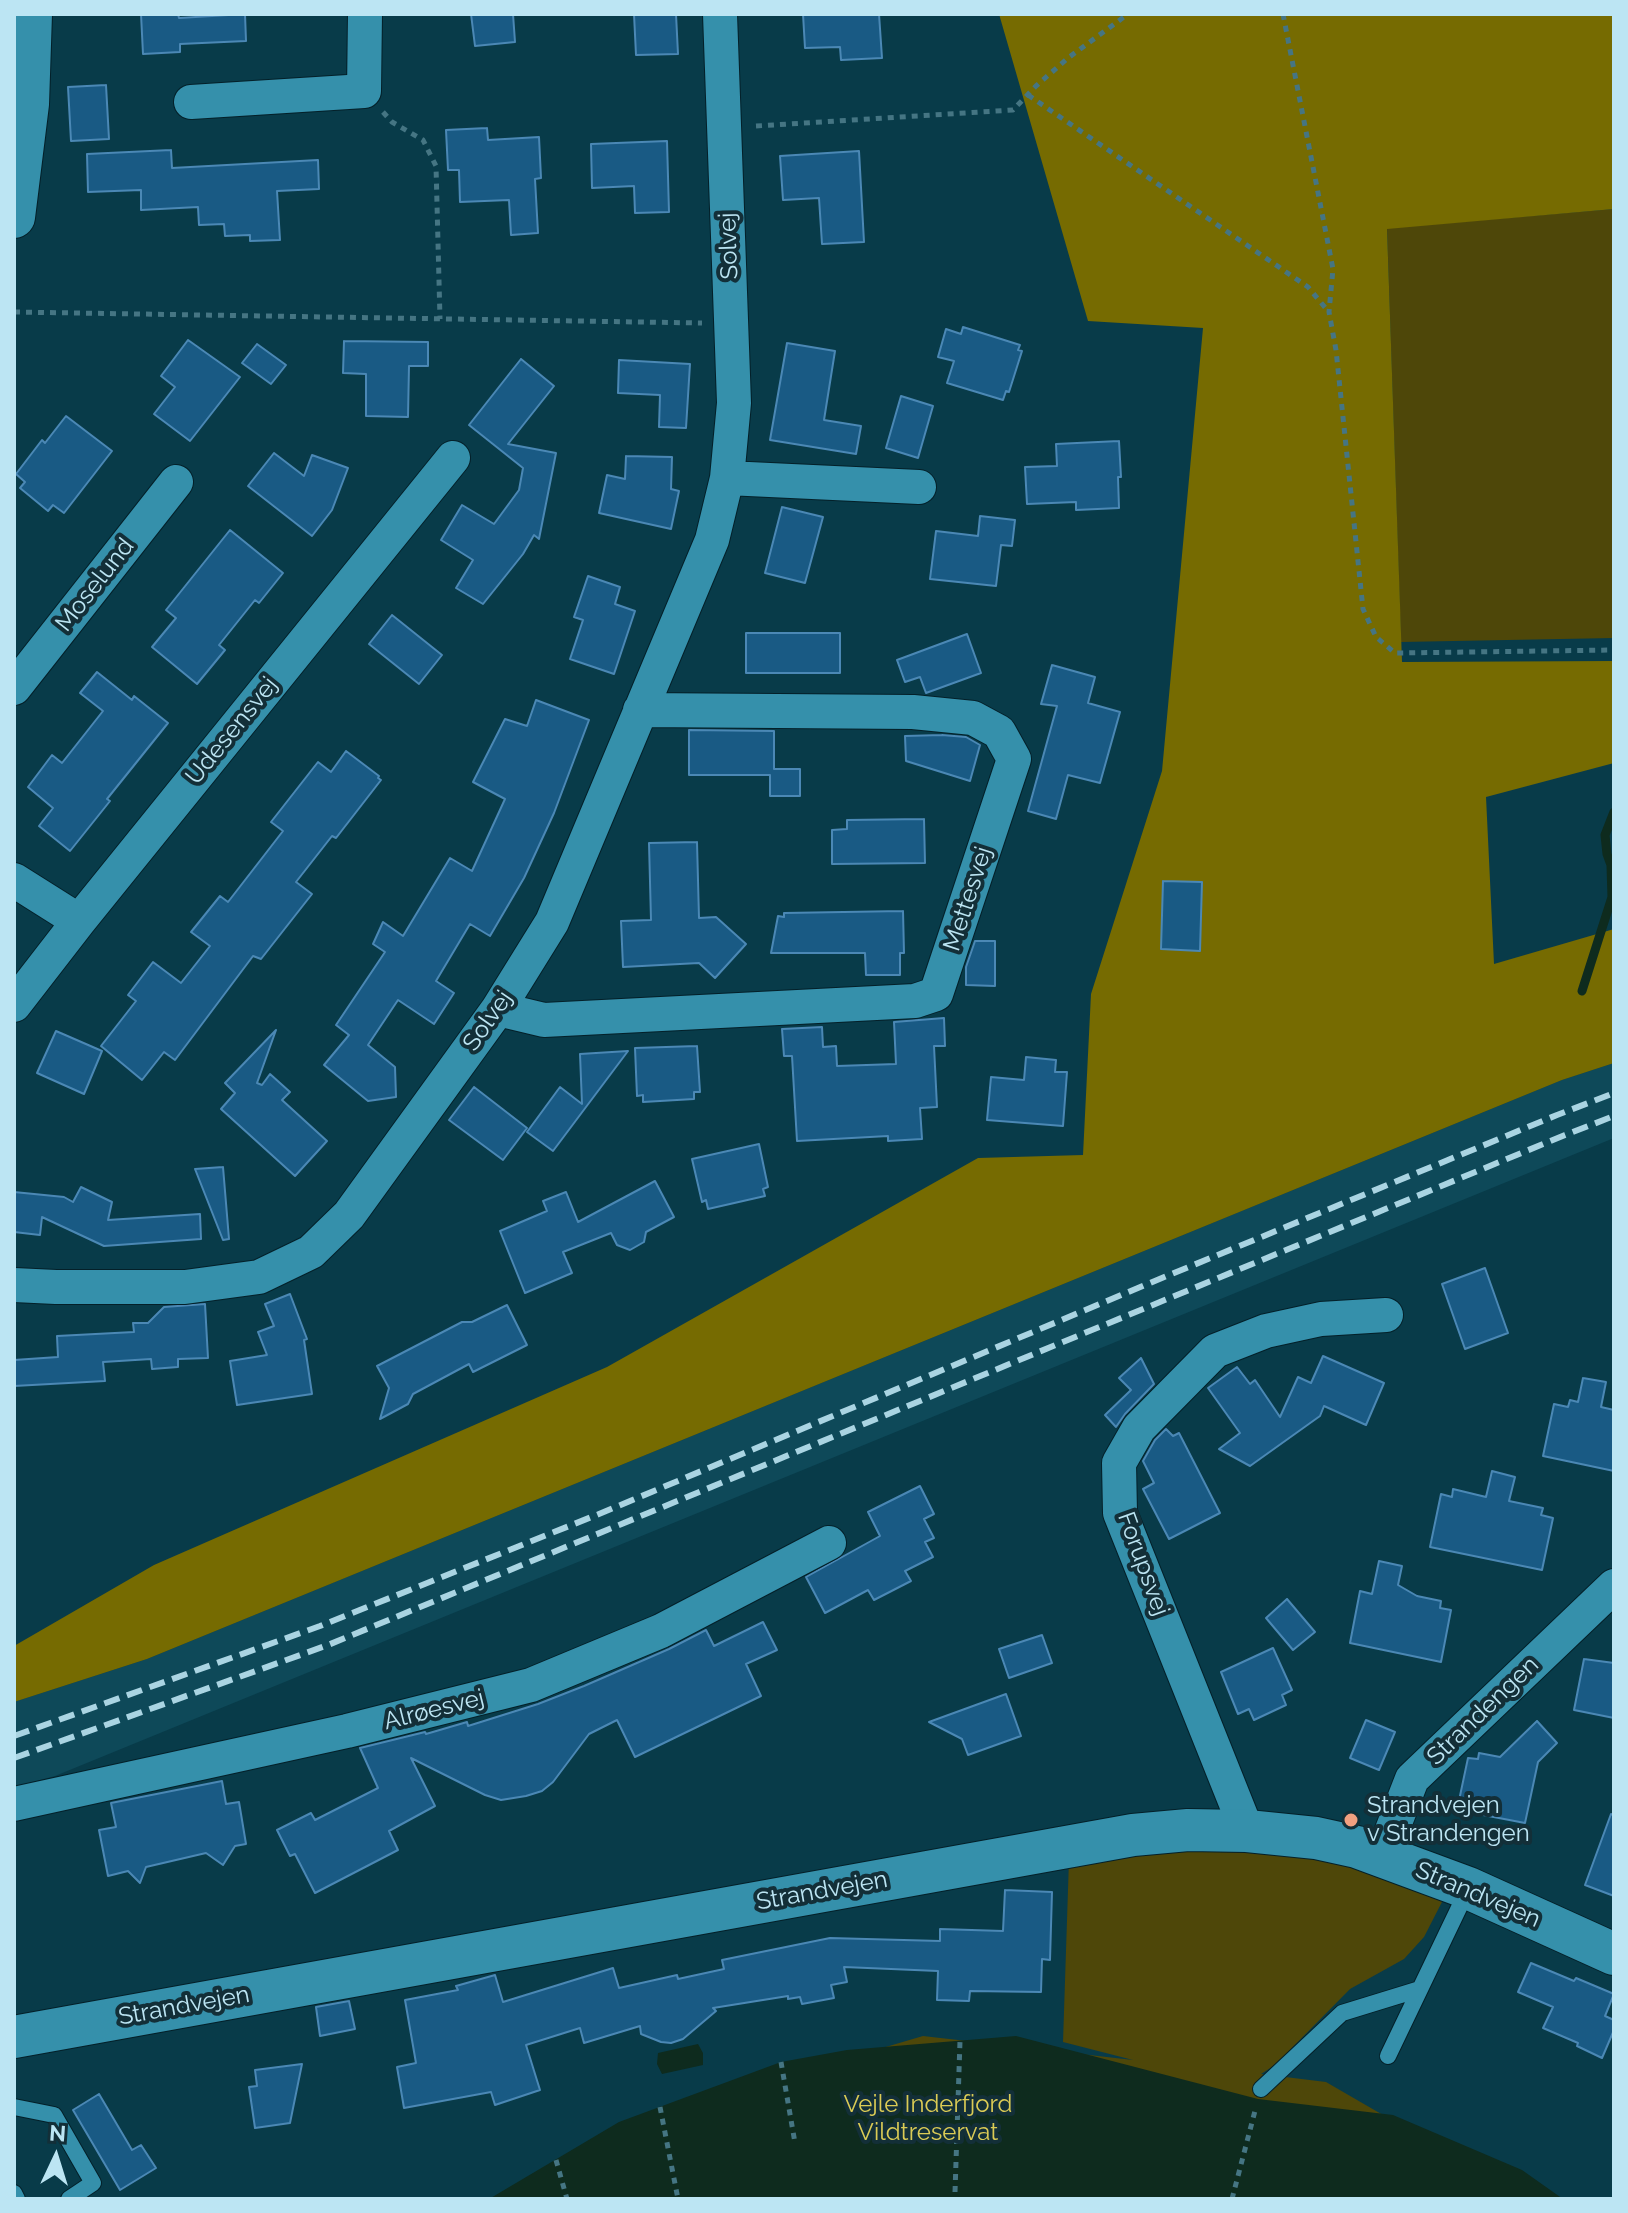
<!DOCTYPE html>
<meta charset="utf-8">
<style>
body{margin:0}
#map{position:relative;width:1628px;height:2213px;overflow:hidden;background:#083b49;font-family:Raleway,sans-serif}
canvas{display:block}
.frame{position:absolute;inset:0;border:16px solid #bce5f3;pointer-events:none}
.north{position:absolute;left:16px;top:2117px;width:80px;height:80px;-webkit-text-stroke:6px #132f38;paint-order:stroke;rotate:4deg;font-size:22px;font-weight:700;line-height:32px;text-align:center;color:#bce5f3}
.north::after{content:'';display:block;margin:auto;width:28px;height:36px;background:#bce5f3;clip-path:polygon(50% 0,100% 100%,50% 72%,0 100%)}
</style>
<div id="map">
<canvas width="1628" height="2213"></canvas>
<div class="frame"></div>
<div class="north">N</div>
</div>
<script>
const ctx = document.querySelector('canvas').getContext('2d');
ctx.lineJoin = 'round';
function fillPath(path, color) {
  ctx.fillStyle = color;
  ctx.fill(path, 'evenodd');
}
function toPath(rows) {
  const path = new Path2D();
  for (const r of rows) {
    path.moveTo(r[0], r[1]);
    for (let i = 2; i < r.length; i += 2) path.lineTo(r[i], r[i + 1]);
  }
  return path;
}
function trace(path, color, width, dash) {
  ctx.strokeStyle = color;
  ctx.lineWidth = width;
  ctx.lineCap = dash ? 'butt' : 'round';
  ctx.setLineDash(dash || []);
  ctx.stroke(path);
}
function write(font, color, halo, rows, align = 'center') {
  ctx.font = font + ' Raleway,sans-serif';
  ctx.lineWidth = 8;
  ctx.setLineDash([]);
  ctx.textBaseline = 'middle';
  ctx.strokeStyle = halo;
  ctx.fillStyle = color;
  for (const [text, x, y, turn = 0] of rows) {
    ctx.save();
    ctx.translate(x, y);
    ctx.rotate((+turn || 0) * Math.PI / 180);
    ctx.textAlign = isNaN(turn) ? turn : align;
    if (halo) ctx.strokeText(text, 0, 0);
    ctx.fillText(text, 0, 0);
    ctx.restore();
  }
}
const built = toPath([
 [1614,1063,1614,1138,55,1776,14,1787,14,1702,147,1659,1562,1080]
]);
const green = toPath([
 [1614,209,1614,638,1401,642,1387,228],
 [1213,1845,1368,1866,1443,1900,1424,1937,1404,1959,1350,1989,1275,2065,1261,2074,1326,2082,1528,2199,522,2199,614,2127,923,2036,1133,2060,1063,2042,1069,1859]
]);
const forest = toPath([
 [999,14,1614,14,1614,209,1387,229,1402,662,1614,661,1614,763,1486,797,1494,964,1614,929,1614,1063,1562,1080,147,1659,14,1702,14,1646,154,1565,607,1367,978,1158,1083,1155,1091,994,1162,771,1203,328,1088,321]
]);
const water = toPath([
 [1016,2036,1258,2099,1393,2115,1522,2170,1563,2199,489,2199,619,2122,781,2062,847,2050],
 [698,2044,703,2053,703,2065,662,2074,657,2064,658,2053]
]);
const stream = toPath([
 [1582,991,1612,897,1611,865,1607,854,1605,835,1614,812]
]);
const building = toPath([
 [141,14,178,14,179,18,245,14,246,41,180,44,180,52,143,54,141,14],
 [471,14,513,14,515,42,475,46,471,14],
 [634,14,676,14,678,54,636,55,634,14],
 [803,14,879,14,882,58,841,60,840,47,805,48,803,14],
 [106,85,109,139,71,141,68,87,106,85],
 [487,128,488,140,539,137,541,178,535,179,538,233,511,235,509,200,460,202,459,170,448,170,446,130,487,128],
 [667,141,669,212,635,213,634,186,592,188,591,144,667,141],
 [171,150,172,168,318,160,319,189,277,191,280,240,250,241,250,235,225,236,224,224,199,225,198,207,141,210,141,190,88,192,87,154,171,150],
 [859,151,864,242,822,244,819,198,783,200,780,156,859,151],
 [963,327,1020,345,1018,350,1022,351,1009,392,1006,391,1003,400,947,383,954,361,938,357,946,329,961,334,963,327],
 [188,340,240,377,190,441,154,414,175,387,161,376,188,340],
 [344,341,428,342,428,366,409,366,408,417,366,416,366,374,343,373,344,341],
 [787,343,835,351,824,420,861,426,856,454,770,440,787,343],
 [257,344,286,365,271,384,242,363,257,344],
 [521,359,554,386,508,444,556,453,539,539,534,535,523,554,483,604,456,588,473,560,441,540,462,505,494,524,519,490,523,468,469,425,521,359],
 [619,360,690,364,686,428,659,427,660,395,618,393,619,360],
 [901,396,933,406,918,458,886,448,901,396],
 [66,416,112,451,64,513,53,505,48,511,20,488,25,482,16,474,42,440,45,443,66,416],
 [1119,441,1121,477,1118,477,1119,508,1076,510,1076,502,1027,504,1025,467,1057,466,1056,444,1119,441],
 [274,453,304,476,312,455,348,468,332,510,312,536,248,486,274,453],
 [626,456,672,457,671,489,679,491,671,529,599,513,607,475,625,479,626,456],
 [782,507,823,517,805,583,765,573,782,507],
 [980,516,1015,520,1012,546,1001,545,996,586,930,579,936,531,978,536,980,516],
 [230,530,283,573,259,603,255,600,219,645,225,650,197,684,152,647,176,618,166,610,230,530],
 [588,576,620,587,615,604,635,611,614,674,570,659,583,620,574,617,588,576],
 [392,615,442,655,419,684,369,644,392,615],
 [746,633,840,633,840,673,746,673,746,633],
 [967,634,981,673,926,693,920,677,905,682,897,660,967,634],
 [1052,665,1095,677,1088,703,1120,712,1100,783,1068,775,1056,819,1028,811,1057,706,1041,704,1052,665],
 [97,672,132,700,134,696,168,723,107,799,110,801,70,851,39,826,53,808,28,787,52,755,62,763,103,711,80,693,97,672],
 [536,700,589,720,554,813,524,878,490,936,470,924,436,981,454,993,434,1024,398,1000,368,1045,395,1067,396,1097,368,1101,324,1065,349,1035,336,1025,385,952,373,944,383,922,403,936,450,858,472,871,505,799,473,782,505,719,527,726,536,700],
 [689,730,774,731,774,769,800,769,800,796,770,796,770,775,689,775,689,730],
 [942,735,966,737,980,745,970,781,906,761,905,736,942,735],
 [346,751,379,776,378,778,381,780,336,838,332,836,296,882,312,894,261,959,253,956,175,1060,164,1052,142,1080,101,1046,136,1001,128,995,153,962,181,983,210,946,191,932,220,896,228,902,283,831,271,822,318,762,331,772,346,751],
 [924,819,925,863,832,864,832,830,847,829,847,820,924,819],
 [697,842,699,918,716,917,746,944,715,978,699,963,623,967,621,921,651,920,649,843,697,842],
 [1163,881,1202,882,1200,951,1161,949,1163,881],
 [903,911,904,953,900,953,900,975,866,975,865,953,771,953,778,916,784,917,784,913,903,911],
 [975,941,995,941,995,986,966,985,966,967,975,941],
 [944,1018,945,1046,934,1046,937,1107,920,1108,922,1139,888,1141,888,1136,797,1141,792,1056,784,1056,782,1029,822,1027,823,1047,836,1046,837,1066,896,1064,894,1022,944,1018],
 [276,1030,257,1083,262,1085,270,1074,290,1092,282,1100,327,1141,295,1176,221,1109,235,1093,225,1083,276,1030],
 [56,1031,102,1051,84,1094,37,1073,56,1031],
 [697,1046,700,1092,694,1092,694,1099,643,1102,643,1095,637,1096,635,1048,697,1046],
 [628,1051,553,1151,527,1132,560,1087,582,1104,580,1054,628,1051],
 [1026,1057,1056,1060,1055,1072,1067,1072,1063,1126,987,1120,991,1077,1024,1080,1026,1057],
 [474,1087,527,1128,503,1160,449,1120,474,1087],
 [759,1144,768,1187,763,1189,765,1196,708,1209,706,1200,702,1202,692,1159,759,1144],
 [223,1167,229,1239,223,1240,195,1169,223,1167],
 [655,1181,674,1217,646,1232,644,1242,630,1250,617,1245,611,1233,563,1252,572,1273,525,1293,500,1231,547,1211,543,1201,566,1192,578,1222,655,1181],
 [81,1187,112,1202,108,1220,200,1214,201,1239,104,1246,42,1217,40,1235,14,1232,14,1192,64,1197,73,1202,81,1187],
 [1485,1268,1508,1333,1465,1349,1442,1284,1485,1268],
 [290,1294,307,1339,304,1340,312,1394,237,1405,230,1361,267,1355,258,1332,274,1326,265,1304,290,1294],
 [205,1304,208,1358,178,1359,178,1367,152,1369,151,1359,103,1362,105,1381,14,1386,14,1360,58,1357,57,1336,134,1332,133,1323,148,1323,164,1307,205,1304],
 [507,1305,527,1345,473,1372,469,1364,413,1394,408,1404,380,1419,389,1388,377,1366,462,1322,472,1322,507,1305],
 [1323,1356,1384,1383,1366,1425,1324,1406,1320,1416,1250,1466,1219,1449,1240,1433,1208,1388,1237,1367,1250,1384,1255,1380,1280,1417,1298,1377,1311,1383,1323,1356],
 [1141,1358,1154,1384,1125,1414,1116,1427,1105,1415,1131,1390,1119,1378,1141,1358],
 [1583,1378,1606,1382,1601,1407,1614,1410,1614,1471,1543,1456,1554,1404,1568,1407,1570,1400,1578,1402,1583,1378],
 [1166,1429,1173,1436,1179,1433,1220,1513,1169,1539,1143,1489,1154,1483,1143,1461,1155,1440,1166,1429],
 [1492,1471,1515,1477,1509,1501,1543,1508,1541,1515,1553,1518,1542,1570,1430,1547,1441,1494,1452,1497,1453,1489,1486,1497,1492,1471],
 [920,1486,934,1514,924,1519,934,1538,925,1542,933,1557,905,1571,911,1581,874,1600,868,1590,825,1613,806,1577,880,1536,868,1512,920,1486],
 [1379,1561,1402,1566,1398,1585,1417,1596,1441,1601,1440,1608,1451,1610,1441,1662,1350,1643,1360,1591,1372,1594,1379,1561],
 [1287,1599,1315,1632,1293,1650,1266,1618,1287,1599],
 [763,1622,777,1650,746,1664,761,1696,635,1757,617,1720,589,1734,553,1782,542,1791,526,1796,501,1800,485,1795,411,1758,435,1806,389,1831,398,1850,315,1893,295,1854,290,1856,277,1830,311,1813,315,1820,378,1788,360,1748,425,1732,426,1734,467,1722,468,1726,538,1704,584,1686,669,1649,706,1630,714,1646,763,1622],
 [1042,1635,1052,1663,1009,1678,999,1649,1042,1635],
 [1273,1648,1292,1690,1282,1695,1286,1705,1254,1720,1249,1709,1238,1714,1221,1672,1273,1648],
 [1584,1659,1614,1663,1614,1718,1574,1710,1584,1659],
 [1006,1694,1021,1736,968,1755,962,1739,929,1722,1006,1694],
 [1366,1720,1395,1732,1379,1770,1350,1758,1366,1720],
 [1537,1721,1557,1743,1538,1762,1525,1823,1457,1810,1468,1758,1478,1759,1479,1753,1500,1757,1537,1721],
 [222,1781,226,1804,239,1802,246,1844,235,1846,223,1865,206,1853,146,1867,140,1883,128,1871,108,1876,99,1830,116,1827,111,1803,222,1781],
 [1611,1814,1614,1815,1614,1896,1585,1885,1611,1814],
 [1005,1890,1052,1892,1050,1960,1042,1959,1041,1992,970,1991,969,2001,937,2000,938,1971,844,1967,847,1982,831,1985,834,1998,802,2004,800,1997,788,1999,788,1996,713,2008,716,2011,683,2039,671,2043,661,2042,641,2034,640,2026,584,2043,580,2028,526,2045,540,2090,495,2105,491,2092,404,2108,397,2067,416,2063,405,2000,458,1990,456,1986,495,1975,503,2002,613,1968,619,1988,677,1975,678,1979,724,1969,722,1960,830,1938,940,1941,940,1929,1003,1931,1005,1890],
 [1531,1963,1574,1981,1576,1978,1614,1994,1605,2016,1614,2020,1614,2030,1602,2058,1577,2046,1578,2043,1543,2028,1553,2007,1518,1992,1531,1963],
 [349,2001,355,2029,320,2036,316,2007,349,2001],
 [302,2064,290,2123,255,2128,249,2087,257,2086,255,2070,302,2064],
 [99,2094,132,2150,141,2145,156,2168,120,2190,73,2110,99,2094]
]);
const path = toPath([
 [1283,14,1333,269,1329,312,1336,350,1363,609,1376,637,1395,653,1614,650],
 [1028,95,1308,287,1328,311],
 [383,112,392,122,423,140,436,166,440,319],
 [756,126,1013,110,1036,86,1068,58,1128,14],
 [14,312,702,323],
 [781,2062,795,2143],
 [660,2107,678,2199],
 [556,2160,567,2199],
 [955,2192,960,2041],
 [1232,2199,1256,2107]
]);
const service = toPath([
 [1388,2056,1468,1889],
 [1261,2089,1342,2013,1420,1989],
 [14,2107,54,2115,93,2183,69,2199],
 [14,2193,17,2199]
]);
const minor = toPath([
 [191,102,364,91,365,14],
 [727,478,919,487],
 [14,688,176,482],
 [14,880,79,921],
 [14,1005,79,921,453,458],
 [498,1009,544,1020,915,1001,936,994,1014,759,999,732,973,718,913,712,640,710],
 [14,1285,56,1287,185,1287,259,1277,311,1252,349,1215,498,1009,552,922,712,540,727,478,734,403,720,14],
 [14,1804,347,1731,531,1685,661,1631,829,1543],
 [1247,1831,1120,1513,1119,1463,1139,1428,1215,1351,1266,1331,1321,1319,1386,1315],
 [1382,1856,1412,1779,1614,1586]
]);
const tertiary = toPath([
 [14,217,28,104,31,14],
 [14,2037,1133,1835,1188,1830,1247,1831,1316,1838,1357,1847,1468,1888,1614,1954]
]);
const rail = toPath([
 [14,1736,320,1626,599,1514,1145,1285,1557,1115,1614,1093],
 [14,1758,328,1645,1565,1135,1614,1116]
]);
const markers = [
 [1351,1820,8,"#f2a080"]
];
const streetNames = [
 ["Solvej",729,246,-92],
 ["Moselund",95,585,-52],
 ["Udesensvej",232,731,-51],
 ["Mettesvej",968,899,-72],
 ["Solvej",488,1021,-55],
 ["Forupsvej",1143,1564,70],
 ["Alrøesvej",434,1710,-14],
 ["Strandengen",1483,1711,-44],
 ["Strandvejen",822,1891,-10],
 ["Strandvejen",1478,1895,23],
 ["Strandvejen",184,2006,-10]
];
const poiNames = [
 ["Strandvejen",1367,1806],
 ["v Strandengen",1367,1834]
];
const parkNames = [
 ["Vejle Inderfjord",928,2105],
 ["Vildtreservat",928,2133]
];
fillPath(built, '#0e4959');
fillPath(green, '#4e4709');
fillPath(forest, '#766b01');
fillPath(water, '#0e2b1e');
trace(stream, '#0e2b1e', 9);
fillPath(building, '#195a84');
trace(building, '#4b88b5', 2);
trace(service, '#042029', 18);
trace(minor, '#042029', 36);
trace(tertiary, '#042029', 44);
trace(path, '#457583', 5, [6, 6]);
trace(service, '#3590ab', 16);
trace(minor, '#3590ab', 34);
trace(tertiary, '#3590ab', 42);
trace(rail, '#aad4e2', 6, [16, 8]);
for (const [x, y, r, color] of markers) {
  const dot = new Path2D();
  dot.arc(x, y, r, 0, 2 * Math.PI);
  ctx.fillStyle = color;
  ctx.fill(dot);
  trace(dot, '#132f38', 3);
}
write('24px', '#bce5f3', '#132f38', streetNames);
write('24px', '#bce5f3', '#132f38', poiNames, 'left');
write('24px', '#dbcb55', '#132f38', parkNames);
</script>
